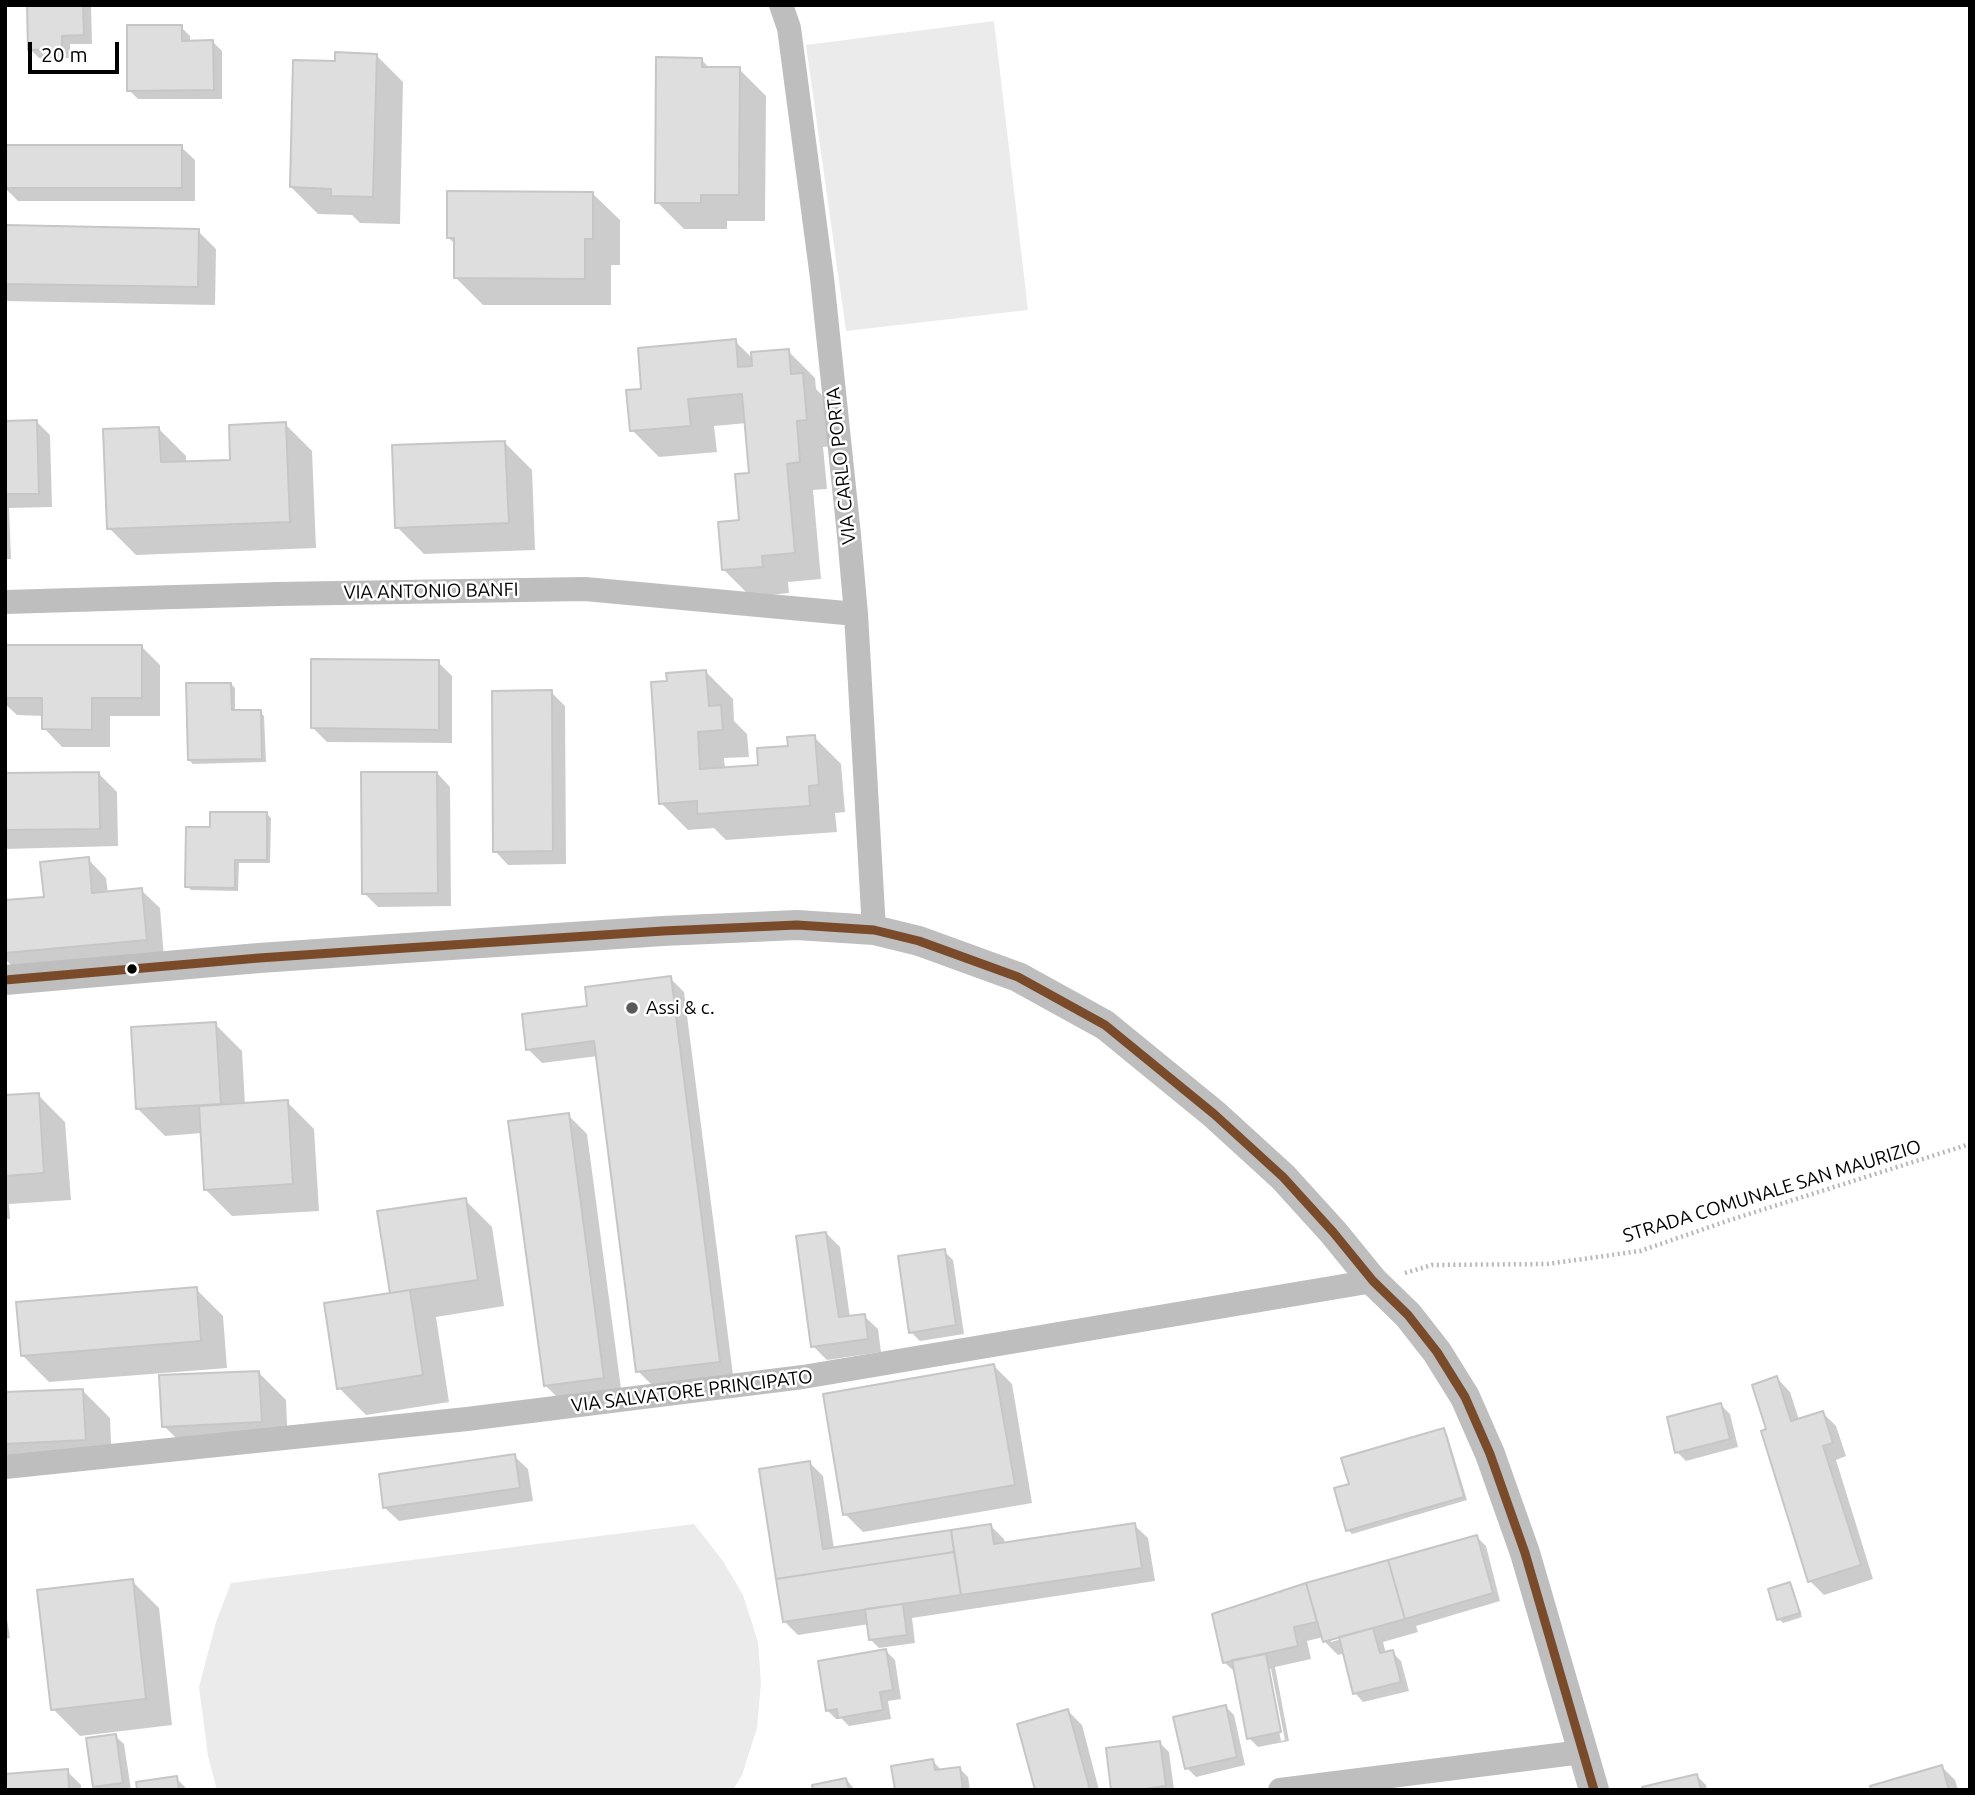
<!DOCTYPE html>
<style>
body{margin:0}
#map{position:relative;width:1975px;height:1795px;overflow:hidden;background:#fff;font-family:Ubuntu,sans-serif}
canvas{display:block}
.frame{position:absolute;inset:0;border:7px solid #000;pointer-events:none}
.scale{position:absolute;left:28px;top:42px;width:91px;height:32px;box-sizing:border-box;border:4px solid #000;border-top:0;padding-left:9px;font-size:21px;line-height:24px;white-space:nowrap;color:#000;-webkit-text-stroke:5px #fff;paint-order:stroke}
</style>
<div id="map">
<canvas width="1975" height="1795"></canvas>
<div class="frame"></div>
<div class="scale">20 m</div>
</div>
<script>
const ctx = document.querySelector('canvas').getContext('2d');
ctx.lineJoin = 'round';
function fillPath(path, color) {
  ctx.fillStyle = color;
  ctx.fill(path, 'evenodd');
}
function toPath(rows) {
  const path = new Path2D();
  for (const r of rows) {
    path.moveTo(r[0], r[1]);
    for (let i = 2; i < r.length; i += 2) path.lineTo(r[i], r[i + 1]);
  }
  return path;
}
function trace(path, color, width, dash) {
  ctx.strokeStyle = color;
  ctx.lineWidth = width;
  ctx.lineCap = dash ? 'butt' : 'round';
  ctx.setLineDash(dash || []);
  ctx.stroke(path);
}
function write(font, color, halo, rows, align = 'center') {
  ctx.font = font + ' Ubuntu,sans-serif';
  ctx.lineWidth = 5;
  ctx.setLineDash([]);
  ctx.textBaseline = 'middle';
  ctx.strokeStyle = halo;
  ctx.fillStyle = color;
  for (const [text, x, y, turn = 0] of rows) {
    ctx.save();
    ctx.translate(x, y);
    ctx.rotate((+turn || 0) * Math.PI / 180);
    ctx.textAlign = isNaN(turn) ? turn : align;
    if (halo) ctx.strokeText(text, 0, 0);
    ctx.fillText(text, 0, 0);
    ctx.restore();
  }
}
const green = toPath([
 [994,21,1028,310,846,331,806,45],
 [694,1524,723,1561,743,1595,758,1642,761,1683,757,1728,742,1775,733,1790,217,1790,208,1756,199,1687,216,1622,231,1583]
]);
const shadow = toPath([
 [29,5,91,5,92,44,70,44,70,58,39,58,30,49],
 [181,27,190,36,190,42,213,42,222,51,222,99,138,99,129,90],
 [376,55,403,82,400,224,360,223,352,215,318,214,291,187,337,63],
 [701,59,710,69,739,69,766,96,765,221,727,221,727,229,684,229,657,202],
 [181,147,195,160,195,201,18,201,5,188],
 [592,193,620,220,620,265,611,265,611,305,483,305,456,278,456,245,449,238],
 [5,227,198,231,216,249,215,305,5,301],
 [735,341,753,359,788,351,815,378,816,389,829,402,833,446,823,447,827,489,813,490,821,579,788,582,789,593,751,597,724,570,741,521,751,475,747,423,714,426,717,452,659,457,632,430,643,391],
 [5,422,37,422,50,435,52,507,9,508,11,559,5,559],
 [285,424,312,451,316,548,136,555,109,528,159,429,186,456,186,463,232,461],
 [505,443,532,470,535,550,424,554,397,527],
 [5,646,142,647,160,665,160,716,110,716,110,747,62,747,44,728,44,716,17,715,5,704],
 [438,662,452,676,452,743,327,742,313,728],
 [706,672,733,699,734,721,747,734,749,757,724,758,725,769,760,767,790,747,814,737,841,764,845,812,835,813,837,832,726,840,714,828,688,830,661,803,669,683],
 [231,684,235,688,235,712,260,712,264,716,266,762,193,764,189,760],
 [551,692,565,706,566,864,508,865,495,851],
 [98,773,117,792,118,846,5,849,5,775],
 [437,773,450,787,451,906,378,907,364,893],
 [267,814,271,818,270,863,239,863,238,891,191,890,187,886,212,829],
 [88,859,106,878,108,893,141,890,160,908,164,958,17,971,5,959,5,902,46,898],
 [670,978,684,992,733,1375,652,1385,638,1371,598,1056,542,1063,528,1049,589,1007],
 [215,1024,242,1051,245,1105,287,1102,314,1129,319,1211,232,1216,205,1189,202,1133,165,1136,138,1109],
 [38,1095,65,1122,71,1200,9,1204,10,1219,5,1219,5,1097],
 [568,1115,587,1134,622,1396,564,1404,545,1385],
 [465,1200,492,1227,504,1306,436,1317,449,1402,366,1415,339,1388,392,1295,379,1213],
 [826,1233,840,1247,850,1318,864,1316,878,1329,881,1352,827,1360,813,1346],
 [944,1251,953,1260,964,1334,920,1341,911,1332],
 [196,1289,223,1316,227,1368,49,1382,22,1355],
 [994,1366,1012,1384,1032,1503,863,1532,845,1514],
 [259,1373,286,1400,288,1449,191,1453,164,1426],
 [1777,1378,1790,1392,1799,1420,1823,1413,1836,1426,1846,1456,1836,1460,1873,1579,1824,1595,1810,1581,1768,1430],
 [83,1391,110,1418,112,1467,5,1461,5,1394],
 [1721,1405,1730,1414,1738,1447,1686,1461,1677,1452],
 [1443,1430,1447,1434,1467,1500,1352,1534,1348,1530],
 [514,1456,528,1469,533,1501,399,1521,385,1508],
 [810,1463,823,1476,834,1549,991,1526,1004,1539,1005,1544,1134,1525,1148,1538,1155,1581,912,1618,915,1643,879,1648,870,1639,869,1624,798,1635,784,1621],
 [1477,1537,1486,1546,1500,1601,1416,1626,1418,1632,1383,1642,1386,1654,1392,1652,1401,1661,1409,1691,1363,1702,1355,1693,1345,1653,1338,1655,1324,1641,1323,1637,1307,1641,1311,1659,1275,1667,1289,1741,1258,1747,1249,1738,1237,1674,1224,1662,1306,1585],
 [1341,1635,1341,1639,1331,1642,1331,1638],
 [1267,1669,1271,1669,1285,1740,1281,1741],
 [132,1581,159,1608,172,1725,80,1736,53,1709],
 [1789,1584,1793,1588,1802,1617,1783,1623,1779,1619],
 [5,1607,10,1638,5,1639],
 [886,1651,895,1660,901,1699,888,1701,891,1719,849,1726,841,1718,836,1719,827,1710],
 [1225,1706,1234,1715,1245,1765,1196,1777,1187,1768],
 [1068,1711,1082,1725,1099,1790,1037,1790],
 [115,1736,124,1744,131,1790,98,1790,95,1786],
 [1160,1743,1169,1752,1174,1790,1113,1790],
 [933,1761,941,1770,959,1768,968,1777,970,1790,897,1790],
 [1942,1767,1955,1780,1958,1790,1873,1790],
 [67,1771,81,1785,81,1790,5,1790],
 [1697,1776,1706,1785,1707,1790,1645,1790],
 [176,1778,185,1787,186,1790,139,1790],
 [846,1779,855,1790,814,1790]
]);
const building = toPath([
 [27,5,83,5,84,35,62,36,62,49,28,50,27,5],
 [127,25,182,25,182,41,213,40,214,90,127,91,127,25],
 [335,52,377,54,373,197,331,196,331,189,290,187,293,60,335,61,335,52],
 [656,57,702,58,702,67,740,67,739,195,701,195,701,203,655,203,656,57],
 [5,145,182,145,182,188,5,188,5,145],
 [447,191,593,192,593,239,585,239,585,279,454,278,454,238,447,238,447,191],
 [5,225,199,229,198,287,5,284,5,225],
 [736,339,738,367,752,366,751,352,789,349,791,374,803,373,807,420,797,421,800,462,787,464,795,553,762,556,763,567,722,570,718,522,739,520,735,474,749,473,742,394,688,399,691,426,630,431,626,390,641,389,638,348,736,339],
 [37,420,39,494,5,494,5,421,37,420],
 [286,422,290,522,107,529,103,429,159,427,161,462,230,460,229,425,286,422],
 [505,441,509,523,395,528,392,445,505,441],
 [5,645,142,645,142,698,92,698,92,730,42,729,42,698,5,698,5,645],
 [311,659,439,660,439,730,311,728,311,659],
 [706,670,709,706,721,705,723,730,698,732,700,769,758,765,757,748,788,746,787,737,815,735,819,785,809,786,810,806,697,814,697,801,659,804,651,682,667,681,666,673,706,670],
 [186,683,231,683,232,710,261,710,262,759,188,760,186,683],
 [552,690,553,851,493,852,492,691,552,690],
 [99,772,100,829,5,830,5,773,99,772],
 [361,772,437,772,438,893,362,894,361,772],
 [210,812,267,812,267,860,235,860,235,888,185,887,186,827,210,827,210,812],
 [89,857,92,893,142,888,147,940,5,953,5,900,44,897,40,862,89,857],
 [671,976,720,1362,636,1372,594,1041,526,1050,522,1014,587,1006,585,987,671,976],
 [216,1022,221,1104,136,1109,131,1027,216,1022],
 [39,1093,44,1173,5,1176,5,1095,39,1093],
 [288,1100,293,1184,204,1190,199,1106,288,1100],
 [569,1113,604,1378,544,1386,508,1121,569,1113],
 [466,1198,478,1280,390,1293,377,1211,466,1198],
 [826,1232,839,1317,865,1314,868,1339,811,1347,796,1236,826,1232],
 [945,1249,956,1325,909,1333,898,1256,945,1249],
 [197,1287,201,1341,21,1356,16,1302,197,1287],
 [410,1290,423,1375,337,1389,324,1303,410,1290],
 [994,1364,1015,1485,843,1515,823,1394,994,1364],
 [259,1371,262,1422,162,1427,159,1375,259,1371],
 [1777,1376,1791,1421,1823,1411,1833,1443,1823,1446,1861,1565,1808,1582,1761,1431,1766,1429,1752,1385,1777,1376],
 [83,1389,86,1440,5,1444,5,1392,83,1389],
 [1721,1403,1730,1439,1675,1453,1667,1417,1721,1403],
 [1444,1428,1464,1497,1346,1531,1334,1488,1349,1484,1341,1458,1444,1428],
 [515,1454,520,1488,383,1508,379,1474,515,1454],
 [810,1461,823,1549,951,1530,954,1552,776,1579,759,1469,810,1461],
 [1135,1523,1142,1568,961,1595,951,1530,991,1524,994,1544,1135,1523],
 [1477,1535,1493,1593,1405,1619,1388,1560,1477,1535],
 [954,1552,961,1595,783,1622,776,1579,954,1552],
 [1388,1560,1405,1619,1323,1642,1306,1583,1388,1560],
 [133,1579,146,1699,51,1710,37,1590,133,1579],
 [1790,1582,1800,1613,1777,1620,1768,1589,1790,1582],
 [1306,1583,1317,1622,1294,1627,1298,1646,1223,1663,1212,1614,1306,1583],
 [903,1604,907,1635,869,1640,865,1609,903,1604],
 [1373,1628,1380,1653,1393,1650,1401,1682,1353,1694,1339,1637,1373,1628],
 [886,1649,893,1690,880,1692,883,1710,838,1718,837,1709,826,1711,818,1661,886,1649],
 [1266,1654,1281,1732,1247,1739,1232,1660,1266,1654],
 [1226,1705,1237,1757,1185,1769,1173,1717,1226,1705],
 [1068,1709,1090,1790,1035,1790,1017,1724,1068,1709],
 [116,1734,123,1783,93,1787,86,1738,116,1734],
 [1160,1741,1166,1786,1137,1790,1111,1790,1106,1748,1160,1741],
 [933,1759,935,1770,960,1767,963,1790,895,1790,891,1766,933,1759],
 [1942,1765,1949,1790,1871,1790,1870,1786,1942,1765],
 [68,1769,69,1790,5,1790,5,1774,68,1769],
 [1697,1774,1701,1790,1643,1790,1642,1787,1697,1774],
 [177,1776,179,1790,137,1790,136,1782,177,1776],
 [846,1778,849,1790,813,1790,812,1785,846,1778]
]);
const path = toPath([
 [1405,1273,1432,1265,1547,1264,1640,1251,1730,1220,1970,1144]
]);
const minor = toPath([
 [781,5,789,28,822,278,849,535,856,614,874,930],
 [5,602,278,594,585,589,856,614],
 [5,1467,467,1419,803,1377,1373,1281],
 [1280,1790,1582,1752]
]);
const tertiary = toPath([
 [5,980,259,958,391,949,663,931,797,925,874,930,919,941,1018,977,1105,1025,1214,1114,1283,1177,1333,1232,1373,1281,1408,1315,1437,1352,1465,1397,1490,1454,1525,1553,1594,1790]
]);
const bus1 = toPath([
 [5,980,259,958,391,949,663,931,797,925,874,930,919,941,1018,977,1105,1025,1214,1114,1283,1177,1333,1232,1373,1281,1408,1315,1437,1352,1465,1397,1490,1454,1525,1553,1594,1790]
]);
const markers = [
 [132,969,6,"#000"],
 [632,1008,7,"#595959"]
];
const streetNames = [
 ["VIA CARLO PORTA",841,466,-96],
 ["VIA ANTONIO BANFI",431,591,-1],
 ["STRADA COMUNALE SAN MAURIZIO",1772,1191,-17],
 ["VIA SALVATORE PRINCIPATO",692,1391,-7]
];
const poiNames = [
 ["Assi & c.",646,1008]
];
fillPath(green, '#ebebeb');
fillPath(shadow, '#0003');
fillPath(building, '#dedede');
trace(building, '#c6c6c6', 2);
trace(path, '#b9b9b9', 4.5, [2, 3.5]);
trace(minor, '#bebebe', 24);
trace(tertiary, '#bebebe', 30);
trace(bus1, '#7a4b2a', 9);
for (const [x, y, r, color] of markers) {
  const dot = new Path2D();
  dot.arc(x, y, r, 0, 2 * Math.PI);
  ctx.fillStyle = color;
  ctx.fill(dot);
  trace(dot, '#fff', 2.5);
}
write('19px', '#000', '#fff', streetNames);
write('19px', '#000', '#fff', poiNames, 'left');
</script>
